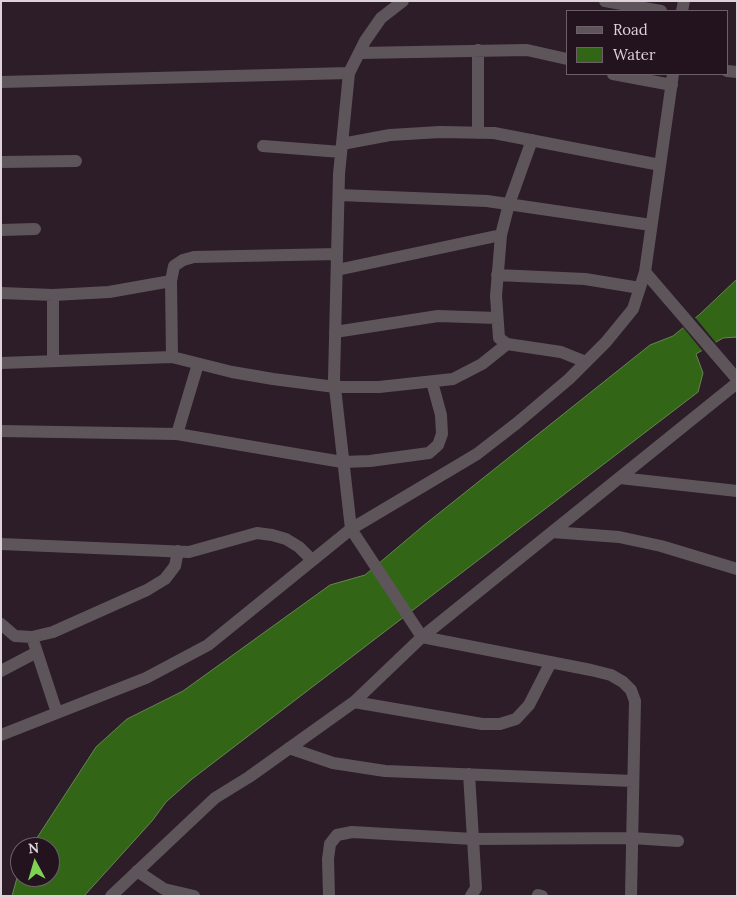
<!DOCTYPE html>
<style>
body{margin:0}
#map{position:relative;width:738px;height:897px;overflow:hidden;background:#2d1d29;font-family:Lora,serif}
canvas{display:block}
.frame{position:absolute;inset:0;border:2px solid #ddd2da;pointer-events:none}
.legend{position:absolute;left:566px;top:10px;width:162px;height:65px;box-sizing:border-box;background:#23131f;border:1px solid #6d5f6a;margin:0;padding:6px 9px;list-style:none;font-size:15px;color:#ddd2da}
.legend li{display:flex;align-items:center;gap:10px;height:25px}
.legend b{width:25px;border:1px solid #6d5f6a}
.north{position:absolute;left:10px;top:837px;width:50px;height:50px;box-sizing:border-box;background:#23131f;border:1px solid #6d5f6a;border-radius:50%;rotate:354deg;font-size:14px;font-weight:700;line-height:20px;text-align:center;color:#ddd2da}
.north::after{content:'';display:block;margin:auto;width:18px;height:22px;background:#7ed153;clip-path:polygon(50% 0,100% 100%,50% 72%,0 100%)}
</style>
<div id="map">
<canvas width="738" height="897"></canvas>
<div class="frame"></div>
<ul class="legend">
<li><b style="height:6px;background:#5e555b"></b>Road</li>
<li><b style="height:14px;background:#336516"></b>Water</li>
</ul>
<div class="north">N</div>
</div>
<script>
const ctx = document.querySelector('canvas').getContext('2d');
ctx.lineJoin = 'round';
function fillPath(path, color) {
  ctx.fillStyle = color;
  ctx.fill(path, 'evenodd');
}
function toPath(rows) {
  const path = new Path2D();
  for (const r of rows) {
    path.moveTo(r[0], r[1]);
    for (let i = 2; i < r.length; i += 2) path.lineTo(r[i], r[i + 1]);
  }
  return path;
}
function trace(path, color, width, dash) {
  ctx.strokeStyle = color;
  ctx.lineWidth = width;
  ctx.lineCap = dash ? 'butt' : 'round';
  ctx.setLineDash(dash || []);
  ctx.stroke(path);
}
const water = toPath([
 [737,279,737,337,723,338,696,354,703,373,698,392,192,779,166,802,152,821,84,896,12,896,20,867,20,877,50,877,50,847,31,847,96,747,127,719,183,691,330,585,365,575,423,526,650,345,673,336,700,314,737,279]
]);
const pier = toPath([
 [694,316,717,344,704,353,682,326]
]);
const minor = toPath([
 [403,1,381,18,365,41,349,73,339,174,334,379,351,529,422,637,591,670,611,675,623,682,631,690,635,701,631,896],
 [605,1,661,11],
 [682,11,684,1],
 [478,50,478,133],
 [359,53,527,50,567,59],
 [727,71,737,72],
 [613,74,672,85],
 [1,82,349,73],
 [532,140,509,204,501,235,496,296,499,338,507,344,561,352,586,362],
 [342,144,390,135,440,132,494,133,660,165],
 [263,146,341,152],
 [1,162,76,161],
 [339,195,487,201,651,225],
 [1,230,35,229],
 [337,270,501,235],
 [645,272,737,379],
 [497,275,585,279,640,288],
 [1,293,53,295,109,292,171,281],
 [53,295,53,361],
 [335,332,438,316,497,318],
 [172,357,171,281,174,266,183,260,194,257,337,254],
 [1,363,172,357,232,372,273,379,335,387,379,387,453,379,482,364,507,344],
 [1,431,177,434,342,462,370,461,429,453,438,445,442,434,441,415,432,382],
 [177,434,198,364],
 [620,478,737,491],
 [552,532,619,537,661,546,737,569],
 [1,544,189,552,257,533,272,535,286,539,299,547,312,560],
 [1,624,15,636,32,637,53,632,147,590,165,579,175,566,178,551],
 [32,637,57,713],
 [1,671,37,652],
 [354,702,482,724,500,724,516,719,529,705,551,662],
 [1,735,146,678,208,645,351,529,477,454,517,423,569,379,606,342,633,309,645,272,673,74],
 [289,748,333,763,385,771,633,781],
 [469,774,476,888,471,896],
 [137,871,164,889,194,896],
 [538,895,542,896],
 [111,896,215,798,249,777,354,702,422,637,737,383],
 [329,896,328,859,330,844,337,835,352,832,473,839,632,838,678,841]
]);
fillPath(water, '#336516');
trace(water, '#668651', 1);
fillPath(pier, '#2d1d29');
trace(minor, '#5e555b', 12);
</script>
